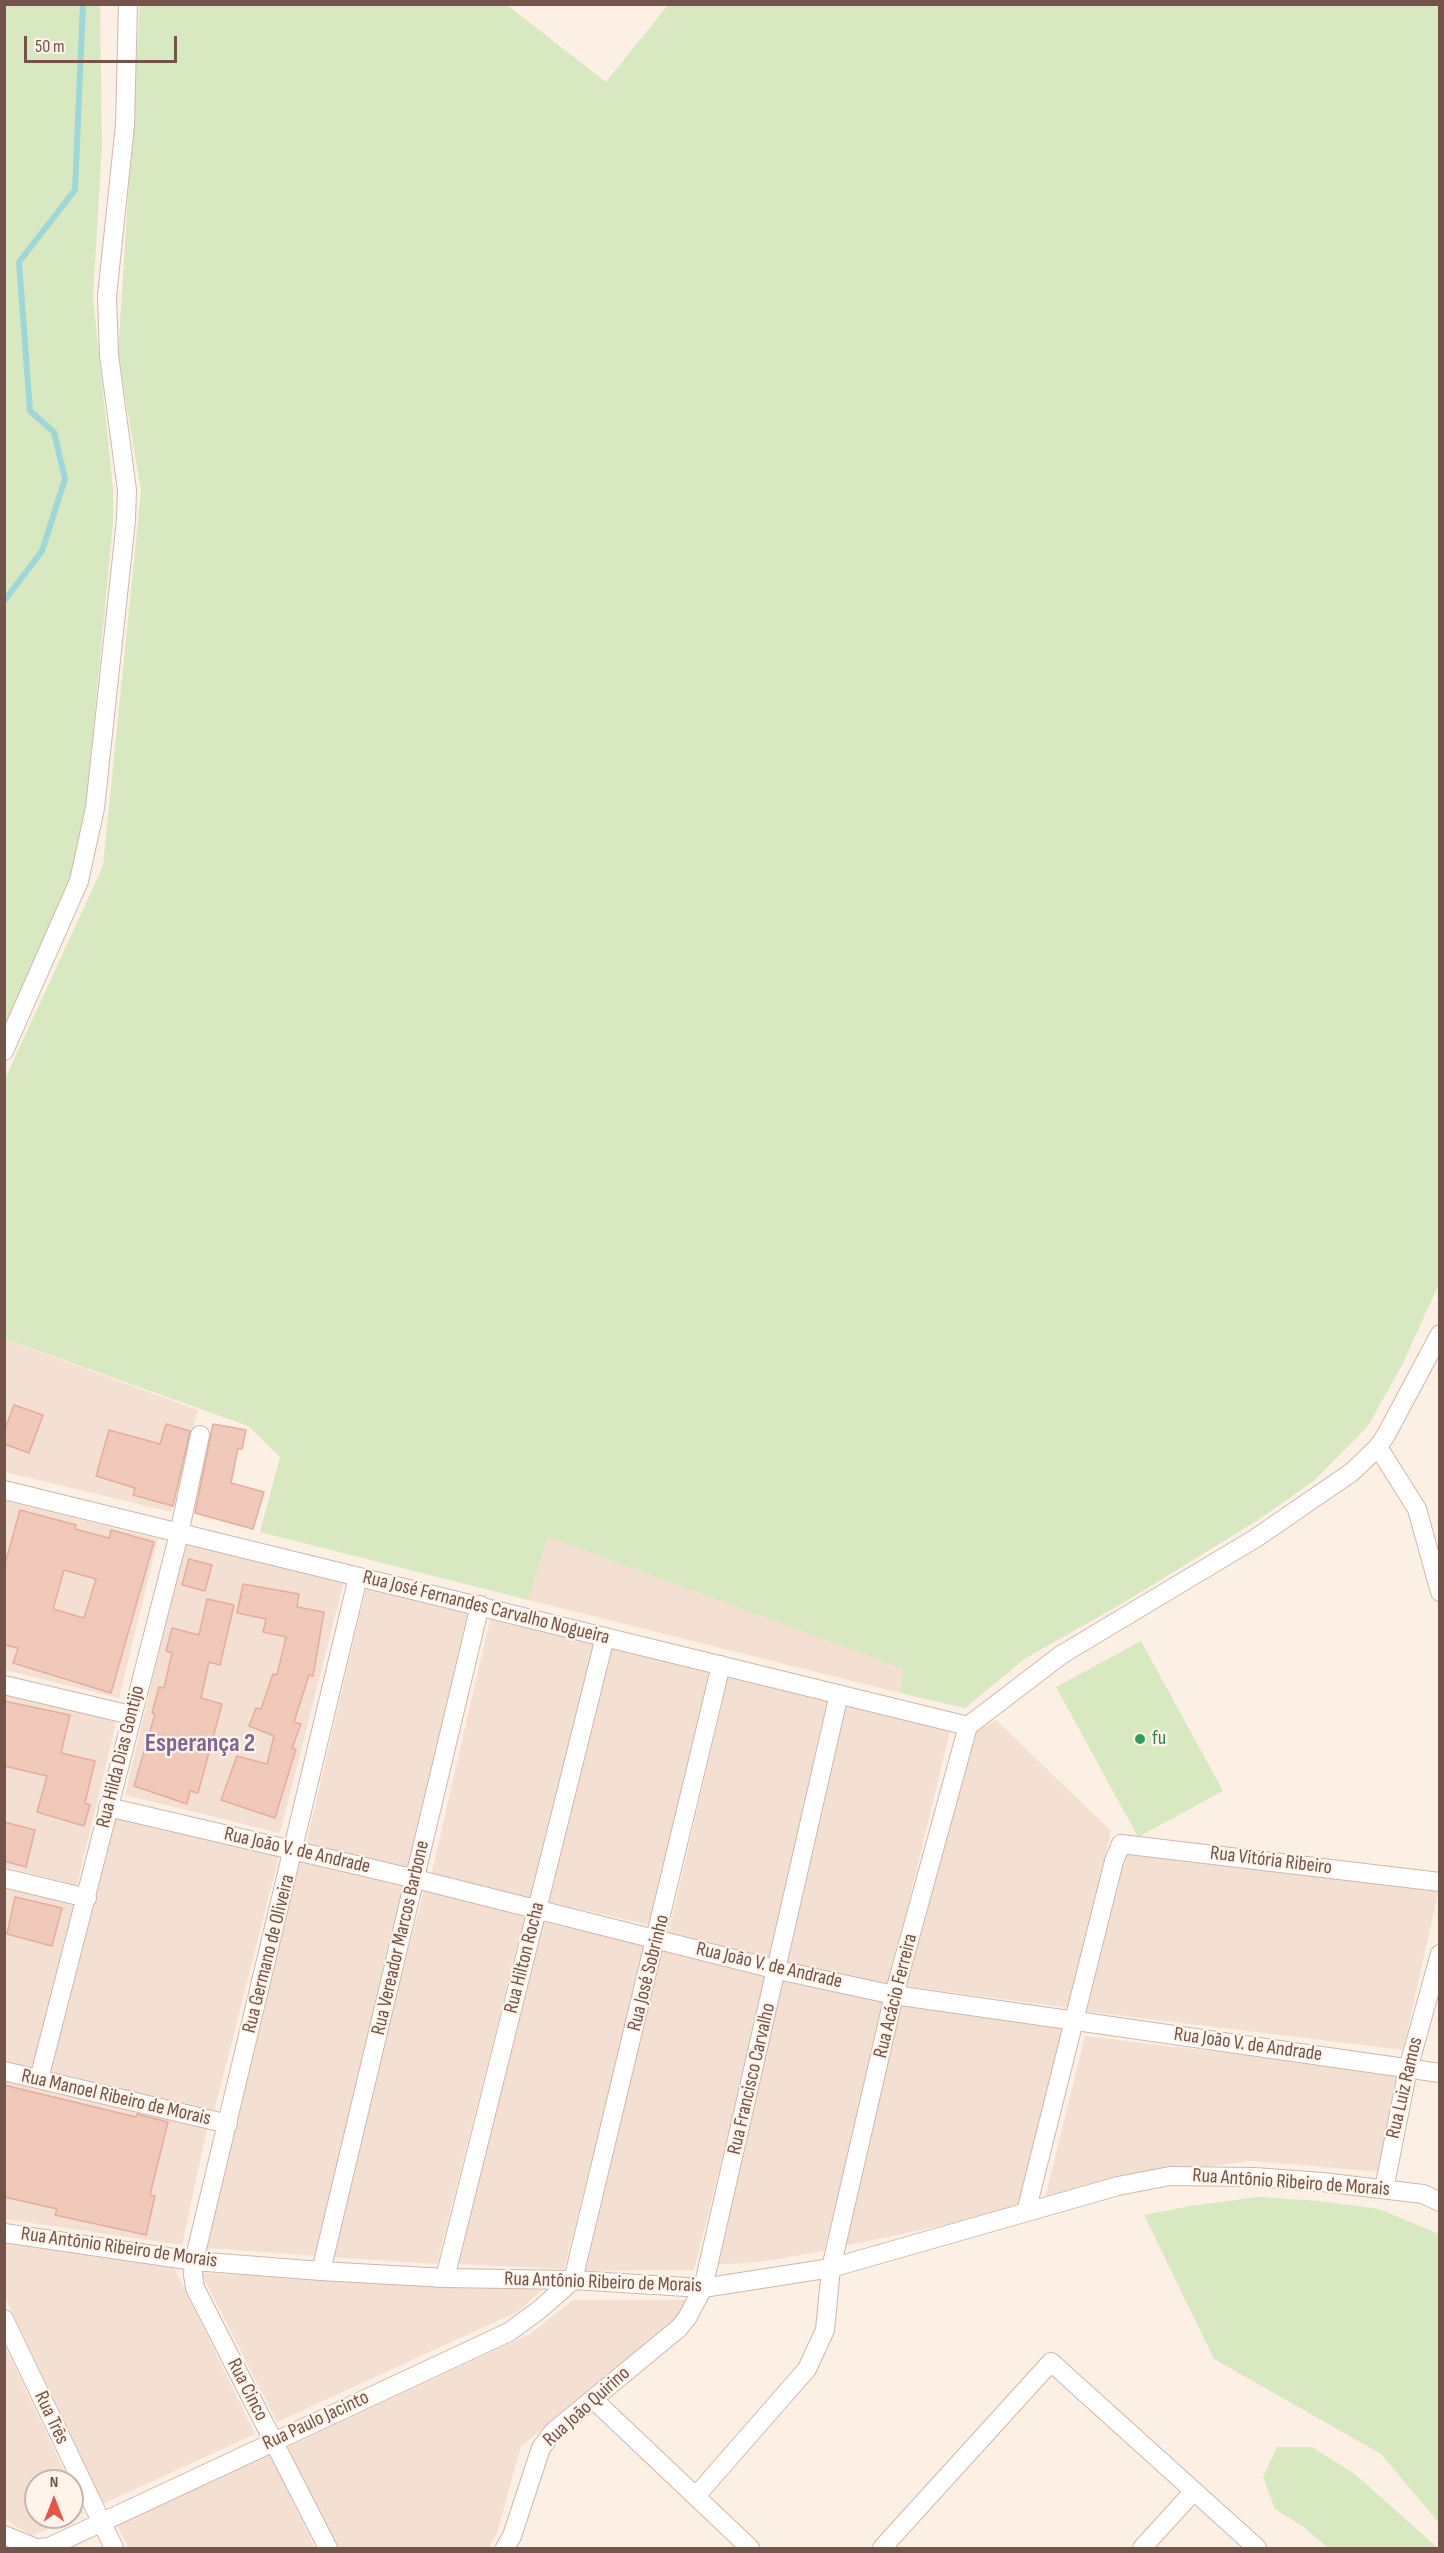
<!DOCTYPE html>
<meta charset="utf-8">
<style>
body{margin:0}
#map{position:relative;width:1444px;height:2553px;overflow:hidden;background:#fcefe4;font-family:"Sofia Sans Condensed",sans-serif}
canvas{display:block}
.frame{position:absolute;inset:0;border:6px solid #74534a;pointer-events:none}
.north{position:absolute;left:24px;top:2469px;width:60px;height:60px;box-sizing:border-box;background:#fff4ea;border:2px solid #c7b4aa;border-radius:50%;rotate:0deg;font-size:16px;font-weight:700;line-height:24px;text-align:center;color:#74534a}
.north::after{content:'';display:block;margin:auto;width:21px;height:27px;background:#e55649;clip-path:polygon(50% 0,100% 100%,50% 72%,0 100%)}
.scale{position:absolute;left:24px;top:36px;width:153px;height:27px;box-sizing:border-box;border:3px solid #74534a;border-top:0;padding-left:8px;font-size:18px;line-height:21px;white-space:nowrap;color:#74534a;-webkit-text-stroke:4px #fff4ea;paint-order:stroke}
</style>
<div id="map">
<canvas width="1444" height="2553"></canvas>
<div class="frame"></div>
<div class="north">N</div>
<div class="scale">50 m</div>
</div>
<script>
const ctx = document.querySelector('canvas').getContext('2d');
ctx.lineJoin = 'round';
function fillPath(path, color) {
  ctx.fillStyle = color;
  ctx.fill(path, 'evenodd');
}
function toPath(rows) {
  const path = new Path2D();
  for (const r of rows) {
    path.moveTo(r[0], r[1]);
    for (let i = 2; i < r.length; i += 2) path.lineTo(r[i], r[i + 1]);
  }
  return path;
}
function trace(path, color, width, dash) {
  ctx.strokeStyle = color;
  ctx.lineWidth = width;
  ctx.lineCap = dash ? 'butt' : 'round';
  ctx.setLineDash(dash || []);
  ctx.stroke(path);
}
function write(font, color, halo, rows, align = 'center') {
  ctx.font = font + ' "Sofia Sans Condensed",sans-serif';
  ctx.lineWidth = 4.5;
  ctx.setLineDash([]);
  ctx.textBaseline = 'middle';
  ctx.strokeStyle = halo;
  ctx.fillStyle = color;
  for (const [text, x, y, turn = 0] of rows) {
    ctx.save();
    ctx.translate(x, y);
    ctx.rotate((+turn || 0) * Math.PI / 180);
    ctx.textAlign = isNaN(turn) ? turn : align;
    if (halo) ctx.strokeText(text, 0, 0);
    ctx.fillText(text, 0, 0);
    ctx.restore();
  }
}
const residential = toPath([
 [4,1339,198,1410,171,1512,5,1472],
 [5,1501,158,1539,119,1698,5,1670],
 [548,1537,903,1669,900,1693,528,1600],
 [185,1543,344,1581,280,1833,125,1795],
 [366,1588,468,1611,409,1868,306,1845],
 [491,1615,594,1641,533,1900,431,1876],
 [608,1645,711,1668,650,1925,548,1902],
 [729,1674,831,1697,770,1958,668,1935],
 [5,1692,117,1719,77,1885,5,1867],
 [846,1704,951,1727,888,1988,786,1964],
 [996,1720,1111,1831,1070,2008,904,1986,972,1734],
 [113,1815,279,1856,214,2112,48,2071],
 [1123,1848,1439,1889,1403,2050,1083,2011],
 [298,1858,406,1883,316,2256,207,2248],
 [5,1886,74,1902,33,2071,5,2064],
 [424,1890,525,1915,437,2264,328,2257],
 [540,1917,647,1944,564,2269,454,2264],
 [660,1949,768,1976,694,2270,580,2271],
 [780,1978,885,2002,824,2251,760,2262,714,2265],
 [896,2004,1065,2026,1021,2209,835,2248],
 [1085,2036,1401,2074,1382,2172,1252,2161,1175,2171,1043,2206],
 [5,2081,207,2129,182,2245,5,2219],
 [5,2231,172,2263,255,2434,103,2504,5,2297],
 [201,2273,542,2290,519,2311,277,2422],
 [573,2300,686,2300,672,2329,521,2446,497,2533,488,2548,333,2548,285,2448,530,2334],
 [4,2344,69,2481,36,2481,36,2517,72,2517,72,2487,84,2513,32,2536,5,2520],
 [268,2450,315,2548,128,2548,116,2522]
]);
const green = toPath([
 [5,5,100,5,102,145,93,297,113,488,113,523,82,849,72,884,5,1033],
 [140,5,507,5,606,82,668,5,1439,5,1439,1284,1402,1365,1368,1426,1315,1480,1258,1520,1128,1600,1026,1658,965,1708,900,1693,903,1669,548,1537,528,1600,260,1532,280,1457,248,1426,5,1339,5,1079,103,866,141,491,118,355],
 [1141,1641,1223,1791,1138,1837,1056,1687],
 [1258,2197,1320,2201,1379,2209,1439,2234,1439,2523,1381,2454,1214,2359,1144,2215,1190,2206],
 [1277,2447,1312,2447,1356,2475,1438,2548,1328,2548,1305,2528,1275,2509,1263,2477]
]);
const stream = toPath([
 [4,601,42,551,65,479,54,432,30,411,19,262,75,190,83,4]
]);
const building = toPath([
 [14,1405,43,1415,29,1453,4,1444,4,1432,14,1405],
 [166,1424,190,1431,173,1506,133,1495,135,1488,96,1476,109,1430,160,1444,166,1424],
 [213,1424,246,1430,242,1449,238,1448,231,1483,264,1492,253,1529,195,1513,213,1424],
 [20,1510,76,1525,75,1529,109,1538,111,1530,154,1542,111,1693,13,1663,18,1648,4,1645,4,1568,20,1510],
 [64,1570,96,1579,84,1618,53,1609,64,1570],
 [189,1559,212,1565,205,1591,182,1585,189,1559],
 [243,1584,299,1594,297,1607,324,1612,313,1676,309,1675,294,1722,301,1724,292,1748,296,1749,275,1818,221,1800,237,1756,267,1764,274,1736,249,1726,256,1708,261,1709,273,1674,277,1675,286,1637,263,1632,266,1619,237,1613,243,1584],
 [207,1599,234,1605,220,1665,209,1662,201,1698,222,1704,198,1793,190,1791,187,1804,134,1786,155,1714,152,1713,159,1687,164,1688,172,1653,166,1651,172,1628,199,1635,207,1599],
 [4,1701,70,1715,61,1753,95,1761,85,1803,90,1805,84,1826,37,1812,47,1776,4,1766,4,1701],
 [4,1822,35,1830,26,1867,4,1861,4,1822],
 [15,1897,62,1908,52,1946,7,1934,15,1897],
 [4,2085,136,2117,137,2114,168,2122,150,2195,155,2196,146,2235,55,2215,57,2209,4,2197,4,2085]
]);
const minor = toPath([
 [4,1051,79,881,95,808,126,520,127,490,109,355,107,296,125,125,128,4],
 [1378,1447,1417,1509,1440,1592],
 [4,1490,968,1726],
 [4,1685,131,1715],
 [968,1726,1061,1655,1256,1538,1352,1472,1378,1447,1386,1435,1440,1334],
 [108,1807,416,1879,778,1970,894,1995,1440,2073],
 [4,1878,87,1898],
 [4,2071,228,2124],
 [39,2079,179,1534,200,1435],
 [1384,2189,1408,2069,1440,1954],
 [1026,2212,1114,1861,1121,1844,1440,1882],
 [4,2233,194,2261,321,2271,445,2278,573,2280,703,2288,831,2268,1118,2186,1170,2176,1254,2177,1322,2182,1423,2194,1440,2202],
 [321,2271,480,1605],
 [445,2278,605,1637],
 [4,2319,114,2548],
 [593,2399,750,2548],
 [696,2496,807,2369,825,2330,831,2268,894,1995,968,1726],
 [4,2535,36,2548],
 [38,2548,49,2547,509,2332,539,2310,573,2280,721,1665],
 [328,2548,195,2288,193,2275,194,2261,358,1577],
 [505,2548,512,2536,541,2448,553,2432,679,2328,687,2318,703,2288,839,1694],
 [882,2548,1051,2362,1257,2548],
 [1142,2548,1194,2491]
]);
const markers = [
 [1140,1739,6,"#2e9e5b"]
];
const streetNames = [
 ["Rua José Fernandes Carvalho Nogueira",486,1608,14],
 ["Rua Hilda Dias Gontijo",121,1757,-76],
 ["Rua João V. de Andrade",297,1851,13],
 ["Rua Vitória Ribeiro",1271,1861,7],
 ["Rua Vereador Marcos Barbone",401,1938,-77],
 ["Rua Germano de Oliveira",269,1954,-76],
 ["Rua Hilton Rocha",525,1958,-76],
 ["Rua João V. de Andrade",769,1966,13],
 ["Rua José Sobrinho",649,1973,-76],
 ["Rua Acácio Ferreira",896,1996,-76],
 ["Rua João V. de Andrade",1248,2045,8],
 ["Rua Francisco Carvalho",752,2079,-77],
 ["Rua Luiz Ramos",1405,2088,-77],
 ["Rua Manoel Ribeiro de Morais",116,2098,13],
 ["Rua Antônio Ribeiro de Morais",1291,2183,4],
 ["Rua Antônio Ribeiro de Morais",119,2248,8],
 ["Rua Antônio Ribeiro de Morais",603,2283,2],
 ["Rua Cinco",247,2390,63],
 ["Rua João Quirino",587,2407,-42],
 ["Rua Três",51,2418,65],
 ["Rua Paulo Jacinto",316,2421,-25]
];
const leisureNames = [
 ["fu",1152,1739]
];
const districtNames = [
 ["Esperança 2",200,1744]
];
fillPath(residential, '#f4e0d2');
fillPath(green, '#d8e9c2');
trace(stream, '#9fd6d7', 6);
fillPath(building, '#f1c9bb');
trace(building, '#e4ad9c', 1.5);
trace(minor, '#cfb7ad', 20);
trace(minor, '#fff', 18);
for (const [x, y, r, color] of markers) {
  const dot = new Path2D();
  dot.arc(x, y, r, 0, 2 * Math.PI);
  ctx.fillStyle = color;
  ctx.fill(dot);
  trace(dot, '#fff4ea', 2);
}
write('20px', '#74534a', '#fff4ea', streetNames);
write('20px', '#27864d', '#fff4ea', leisureNames, 'left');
write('bold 26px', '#806598', '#fff4ea', districtNames);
</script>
